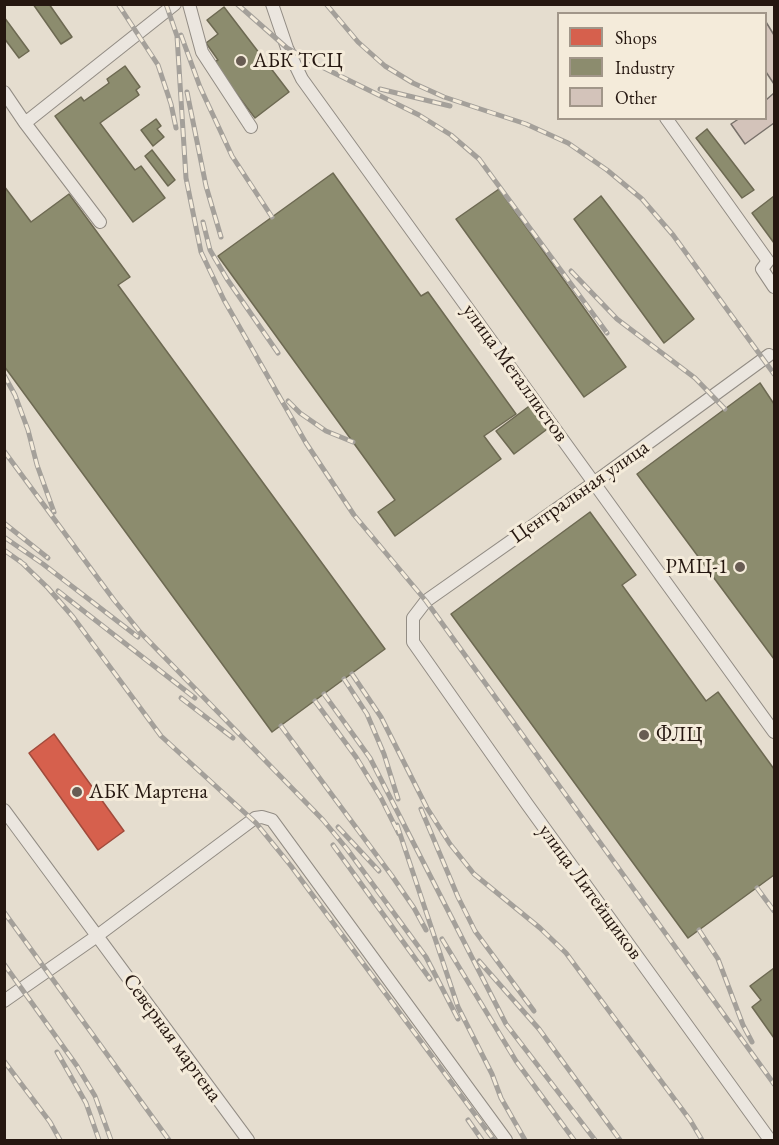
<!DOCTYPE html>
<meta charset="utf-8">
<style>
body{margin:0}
#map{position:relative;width:779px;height:1145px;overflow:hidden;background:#e5ddcf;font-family:"EB Garamond",serif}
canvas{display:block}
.frame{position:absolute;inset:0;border:6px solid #251710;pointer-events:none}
.legend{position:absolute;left:557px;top:12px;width:210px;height:108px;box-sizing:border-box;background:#f4ebda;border:2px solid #a19689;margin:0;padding:8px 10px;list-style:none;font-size:18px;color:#251710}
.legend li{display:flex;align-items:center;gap:12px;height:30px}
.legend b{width:30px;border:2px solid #a19689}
</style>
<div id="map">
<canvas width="779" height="1145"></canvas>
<div class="frame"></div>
<ul class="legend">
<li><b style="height:16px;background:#d6604d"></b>Shops</li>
<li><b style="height:16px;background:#8c8c6e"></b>Industry</li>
<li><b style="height:16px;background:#d3c3ba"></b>Other</li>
</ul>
</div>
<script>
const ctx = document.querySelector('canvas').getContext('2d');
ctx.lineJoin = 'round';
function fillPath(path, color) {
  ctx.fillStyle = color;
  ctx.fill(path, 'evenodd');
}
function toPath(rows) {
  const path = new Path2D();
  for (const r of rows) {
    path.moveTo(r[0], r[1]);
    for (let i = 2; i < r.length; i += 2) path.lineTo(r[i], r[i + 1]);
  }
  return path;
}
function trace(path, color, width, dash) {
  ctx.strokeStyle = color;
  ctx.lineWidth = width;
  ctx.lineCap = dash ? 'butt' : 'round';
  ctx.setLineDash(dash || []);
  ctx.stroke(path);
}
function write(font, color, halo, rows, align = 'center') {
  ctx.font = font + ' "EB Garamond",serif';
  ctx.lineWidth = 6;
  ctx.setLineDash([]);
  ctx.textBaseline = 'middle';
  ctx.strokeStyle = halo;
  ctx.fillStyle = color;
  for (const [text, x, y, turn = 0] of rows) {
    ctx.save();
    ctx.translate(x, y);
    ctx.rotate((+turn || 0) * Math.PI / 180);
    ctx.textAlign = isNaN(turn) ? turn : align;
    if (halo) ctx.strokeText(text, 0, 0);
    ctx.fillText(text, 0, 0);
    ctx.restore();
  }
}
const shops = toPath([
 [54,734,124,831,98,850,29,753,54,734]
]);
const industry = toPath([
 [33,4,49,4,72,37,61,44,33,4],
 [224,7,289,92,255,118,213,63,218,60,206,43,218,34,207,20,224,7],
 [4,17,29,51,19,58,4,38,4,17],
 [125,66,140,87,136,90,139,95,100,123,135,170,141,166,165,198,133,222,55,116,81,97,84,101,109,83,107,79,125,66],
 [156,119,161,126,157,129,164,137,153,146,141,130,156,119],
 [707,129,754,190,742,198,696,138,707,129],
 [152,150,175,180,168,186,145,156,152,150],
 [333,173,421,296,428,292,516,414,484,436,501,459,395,536,378,512,395,500,218,256,333,173],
 [4,186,31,222,69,194,130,277,118,285,385,649,272,732,4,366,4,186],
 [499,189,626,367,584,397,456,219,499,189],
 [601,196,694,319,664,343,574,219,601,196],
 [774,196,774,243,752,213,774,196],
 [760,383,774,404,774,659,637,474,760,383],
 [532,404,550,427,514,454,496,431,532,404],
 [590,512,636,575,622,585,706,701,718,692,774,769,774,875,688,938,451,614,590,512],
 [774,968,774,1038,752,1007,761,1000,750,986,774,968]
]);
const building = toPath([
 [766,22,774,35,774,84,766,72,766,22],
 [774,93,774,123,745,144,731,124,740,118,766,118,766,100,774,93]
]);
const minor = toPath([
 [189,4,202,52,251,127],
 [272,4,287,48,302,79,774,732],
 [4,92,25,123,100,222],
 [666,118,768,261,762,269,774,287],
 [25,123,175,4],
 [769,355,595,482,426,601,413,618,413,642,527,804,770,1140],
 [4,810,248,1140],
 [4,1001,97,936,255,818,262,817,272,820,506,1140]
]);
const rail = toPath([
 [118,4,158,65,171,104,176,128],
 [166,4,177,36,186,178,201,252,224,300,306,443,354,515,426,601,774,1084],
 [237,4,287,48,320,66,419,115,451,135,479,159,607,333],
 [326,4,358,42,385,66,413,83,444,97,526,124,568,143,607,170,642,199,673,235,774,374],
 [181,35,200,87,232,156,272,217],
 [380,89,450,106],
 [187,92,206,186,221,237],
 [203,222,210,250,227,279,278,353],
 [571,271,617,319,695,378,725,409],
 [4,375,15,395,28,430,37,465,54,512],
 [288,401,300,413,326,431,353,442],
 [4,451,114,600,140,632,323,820,347,849,426,957,458,1019],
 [4,523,48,558],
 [4,537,43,564,138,637],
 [4,550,25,565],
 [20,561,48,588,73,617,161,736,256,823,291,866,494,1140],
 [58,591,195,698],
 [352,674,381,717,427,808,450,844,474,874,540,928,566,953,690,1120,702,1140],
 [344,679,367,714,384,754,398,799],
 [324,694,370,758,506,1024,595,1140],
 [181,698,233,738],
 [315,701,356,757,381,798,399,834],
 [281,726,392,876,414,908,426,930],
 [421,809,458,897,475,931,534,1011],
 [397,825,458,1007,492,1074,501,1098,525,1140],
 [338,827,379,871],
 [333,845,430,979],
 [757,888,774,911],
 [4,912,169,1140],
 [699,930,718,959,743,1025,752,1042],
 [442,939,516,1061,574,1140],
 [479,961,539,1029,620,1140],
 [4,964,77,1066,95,1096,111,1140],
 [57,1052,86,1103,99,1140],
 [4,1061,50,1122,60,1140],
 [468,1120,482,1140]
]);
const markers = [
 [241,61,6,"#685c53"],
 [740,567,6,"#685c53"],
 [644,735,6,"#685c53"],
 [77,792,6,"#685c53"]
];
const poiNames = [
 ["АБК ТСЦ",253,61],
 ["РМЦ-1",728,567,"right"],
 ["ФЛЦ",656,735],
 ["АБК Мартена",89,792]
];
const streetNames = [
 ["улица Металлистов",515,373,54],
 ["Центральная улица",580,492,-35],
 ["улица Литейщиков",590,892,54],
 ["Северная мартена",172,1038,54]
];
fillPath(shops, '#d6604d');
trace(shops, '#a14a3b', 1.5);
fillPath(industry, '#8c8c6e');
trace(industry, '#6d6952', 1.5);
fillPath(building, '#d3c3ba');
trace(building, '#78716a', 1.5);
trace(minor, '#928c84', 14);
trace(minor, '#ebe6df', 12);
trace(rail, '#a4a09a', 5);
trace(rail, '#f4ebda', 3, [9]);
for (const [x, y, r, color] of markers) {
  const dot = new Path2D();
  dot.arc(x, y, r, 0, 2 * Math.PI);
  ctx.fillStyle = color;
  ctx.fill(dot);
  trace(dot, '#f4ebda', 2);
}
write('21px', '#251710', '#f4ebda', poiNames, 'left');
write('21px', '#251710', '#f4ebda', streetNames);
</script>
